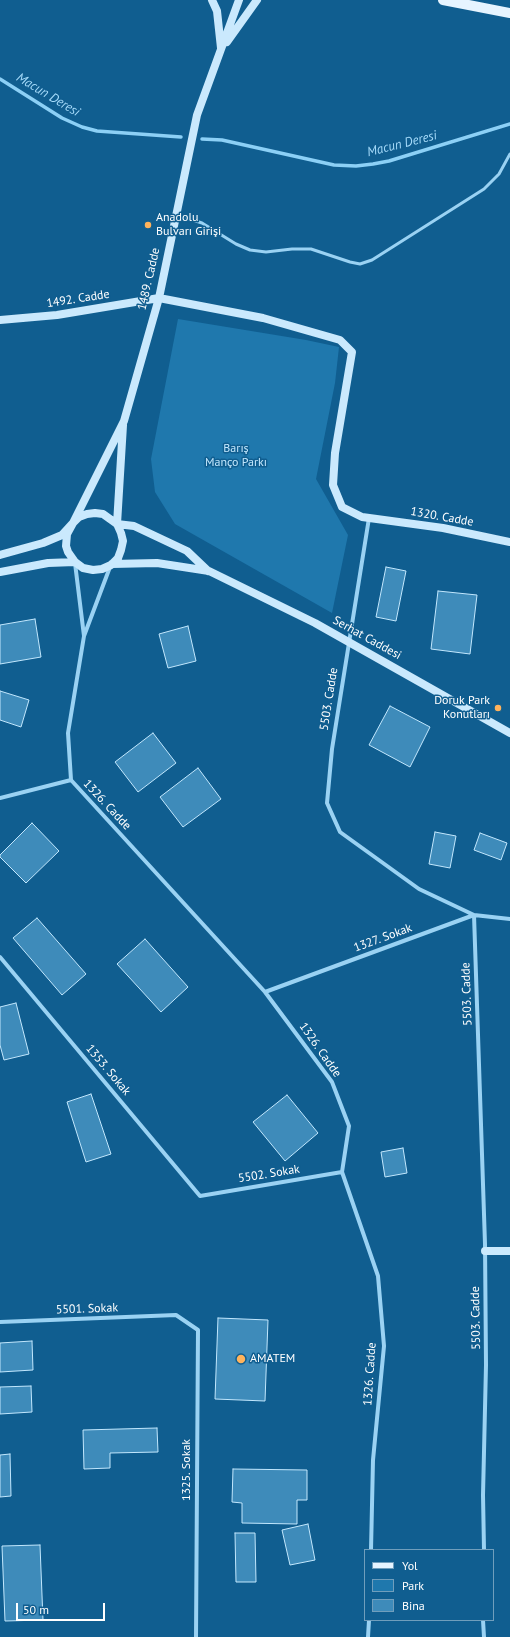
<!DOCTYPE html>
<meta charset="utf-8">
<style>
body{margin:0}
#map{position:relative;width:510px;height:1637px;overflow:hidden;background:#105e90;font-family:"PT Sans",sans-serif}
canvas{display:block}
.legend{position:absolute;left:364px;top:1549px;width:130px;height:72px;box-sizing:border-box;background:#105e90;border:1px solid #709ebc;margin:0;padding:5px 7px;list-style:none;font-size:12px;color:#fff}
.legend li{display:flex;align-items:center;gap:8px;height:20px}
.legend b{width:20px;border:1px solid #709ebc}
.scale{position:absolute;left:16px;top:1603px;width:89px;height:18px;box-sizing:border-box;border:2px solid #fff;border-top:0;padding-left:5px;font-size:12px;line-height:14px;white-space:nowrap;color:#fff;-webkit-text-stroke:3px #105e90;paint-order:stroke}
</style>
<div id="map">
<canvas width="510" height="1637"></canvas>
<ul class="legend">
<li><b style="height:5px;background:#e6f4ff"></b>Yol</li>
<li><b style="height:11px;background:#1f78ad"></b>Park</li>
<li><b style="height:11px;background:#3e8bba"></b>Bina</li>
</ul>
<div class="scale">50 m</div>
</div>
<script>
const ctx = document.querySelector('canvas').getContext('2d');
ctx.lineJoin = 'round';
function fillPath(path, color) {
  ctx.fillStyle = color;
  ctx.fill(path, 'evenodd');
}
function toPath(rows) {
  const path = new Path2D();
  for (const r of rows) {
    path.moveTo(r[0], r[1]);
    for (let i = 2; i < r.length; i += 2) path.lineTo(r[i], r[i + 1]);
  }
  return path;
}
function trace(path, color, width, dash) {
  ctx.strokeStyle = color;
  ctx.lineWidth = width;
  ctx.lineCap = dash ? 'butt' : 'round';
  ctx.setLineDash(dash || []);
  ctx.stroke(path);
}
function write(font, color, halo, rows, align = 'center') {
  ctx.font = font + ' "PT Sans",sans-serif';
  ctx.lineWidth = 3;
  ctx.setLineDash([]);
  ctx.textBaseline = 'middle';
  ctx.strokeStyle = halo;
  ctx.fillStyle = color;
  for (const [text, x, y, turn = 0] of rows) {
    ctx.save();
    ctx.translate(x, y);
    ctx.rotate((+turn || 0) * Math.PI / 180);
    ctx.textAlign = isNaN(turn) ? turn : align;
    if (halo) ctx.strokeText(text, 0, 0);
    ctx.fillText(text, 0, 0);
    ctx.restore();
  }
}
const green = toPath([
 [178,319,306,340,339,347,335,383,316,479,348,535,332,613,175,524,155,492,151,459]
]);
const stream = toPath([
 [0,79,62,118,82,127,97,131,181,137],
 [202,139,222,140,334,165,356,166,373,164,389,161,510,124]
]);
const building = toPath([
 [386,567,406,571,396,621,376,617,386,567],
 [438,591,477,595,470,654,431,649,438,591],
 [35,619,41,657,0,664,0,625,35,619],
 [188,626,196,661,168,668,159,634,188,626],
 [0,691,29,700,21,727,0,720,0,691],
 [390,706,430,727,410,767,369,745,390,706],
 [153,733,176,763,138,792,115,762,153,733],
 [198,768,221,799,183,827,160,797,198,768],
 [32,823,59,851,26,883,0,857,0,855,32,823],
 [435,832,456,836,450,868,429,864,435,832],
 [480,833,507,843,501,860,474,850,480,833],
 [37,918,86,974,62,995,13,938,37,918],
 [145,939,188,987,161,1012,117,964,145,939],
 [16,1003,29,1054,4,1060,0,1045,0,1007,16,1003],
 [91,1094,111,1154,86,1162,67,1102,91,1094],
 [287,1095,318,1133,285,1161,253,1122,287,1095],
 [403,1148,407,1173,385,1177,381,1152,403,1148],
 [218,1318,268,1320,265,1401,215,1399,218,1318],
 [32,1341,33,1370,0,1372,0,1343,32,1341],
 [31,1386,32,1412,0,1414,0,1387,31,1386],
 [157,1428,158,1452,110,1453,110,1468,84,1469,83,1430,157,1428],
 [10,1454,11,1496,0,1497,0,1455,10,1454],
 [233,1469,307,1470,307,1500,297,1500,297,1524,242,1523,242,1503,232,1502,233,1469],
 [308,1524,315,1560,290,1565,282,1530,308,1524],
 [235,1533,255,1533,256,1582,236,1582,235,1533],
 [40,1545,43,1620,5,1621,2,1546,40,1545]
]);
const lane = toPath([
 [177,215,202,223,236,244,250,250,266,252,292,249,311,249,350,262,360,264,372,260,484,189,499,174,510,154]
]);
const street = toPath([
 [369,518,332,749,327,803,340,832,419,889,474,915],
 [75,563,84,636],
 [110,567,84,636,68,733,71,780,265,992,332,1082,349,1126,342,1172,378,1276,384,1346,373,1460,371,1550],
 [0,798,71,780],
 [474,915,485,1244,486,1365,483,1495,484,1550],
 [0,957,200,1196,342,1172],
 [265,992,474,915,510,919],
 [0,1322,176,1315,198,1330,196,1637],
 [483,1620,484,1637],
 [368,1637,369,1620]
]);
const secondary = toPath([
 [212,0,217,11,221,48],
 [227,42,257,0],
 [0,320,57,315,159,298,263,318,340,340,352,352,335,453,333,485,342,507,362,517,443,528,510,542],
 [117,524,134,526,187,551,208,571],
 [117,524,123,425],
 [0,555,43,543,62,535,73,523,79,517,87,514,95,513,103,514,117,524,121,533,123,541,121,550,118,558,111,565,102,569,93,570,83,568,75,562,68,552,66,546,67,534,73,523,124,421,159,298,197,115,239,0],
 [112,564,157,563,209,571,315,623,510,733],
 [0,572,48,563,75,562],
 [485,1251,510,1251]
]);
const primary = toPath([
 [443,0,510,13]
]);
const markers = [
 [148,225,4,"#ffb35c"],
 [498,708,4,"#ffb35c"],
 [241,1359,5,"#ffb35c"]
];
const poiNames = [
 ["Anadolu",156,218],
 ["Bulvarı Girişi",156,232],
 ["Doruk Park",490,701,"right"],
 ["Konutları",490,715,"right"],
 ["AMATEM",250,1359]
];
const streetNames = [
 ["1489. Cadde",149,279,-77],
 ["1492. Cadde",78,299,-9],
 ["1320. Cadde",442,517,10],
 ["Serhat Caddesi",367,638,29],
 ["5503. Cadde",329,699,-81],
 ["1326. Cadde",107,805,47],
 ["1327. Sokak",383,938,-20],
 ["5503. Cadde",467,994,-92],
 ["1326. Cadde",320,1050,55],
 ["1353. Sokak",108,1070,50],
 ["5502. Sokak",269,1174,-9],
 ["5501. Sokak",87,1309,-2],
 ["5503. Cadde",476,1318,-91],
 ["1326. Cadde",370,1374,-86],
 ["1325. Sokak",187,1470,-90]
];
const parkNames = [
 ["Barış",236,449],
 ["Manço Parkı",236,463]
];
const waterNames = [
 ["Macun Deresi",48,95,31],
 ["Macun Deresi",402,144,-14]
];
fillPath(green, '#1f78ad');
trace(stream, '#8cd0f6', 3.5);
fillPath(building, '#3e8bba');
trace(building, '#c2e7fd', 1);
trace(lane, '#9ad2f3', 3);
trace(street, '#9ad2f3', 4);
trace(secondary, '#cae9fd', 8);
trace(primary, '#e6f4ff', 10);
for (const [x, y, r, color] of markers) {
  const dot = new Path2D();
  dot.arc(x, y, r, 0, 2 * Math.PI);
  ctx.fillStyle = color;
  ctx.fill(dot);
  trace(dot, '#105e90', 1.5);
}
write('12px', '#fff', '#105e90', poiNames, 'left');
write('12px', '#fff', '#105e90', streetNames);
write('12px', '#c2e7fd', '#105e90', parkNames);
write('italic 13px', '#a6dbfa', '#105e90', waterNames);
</script>
